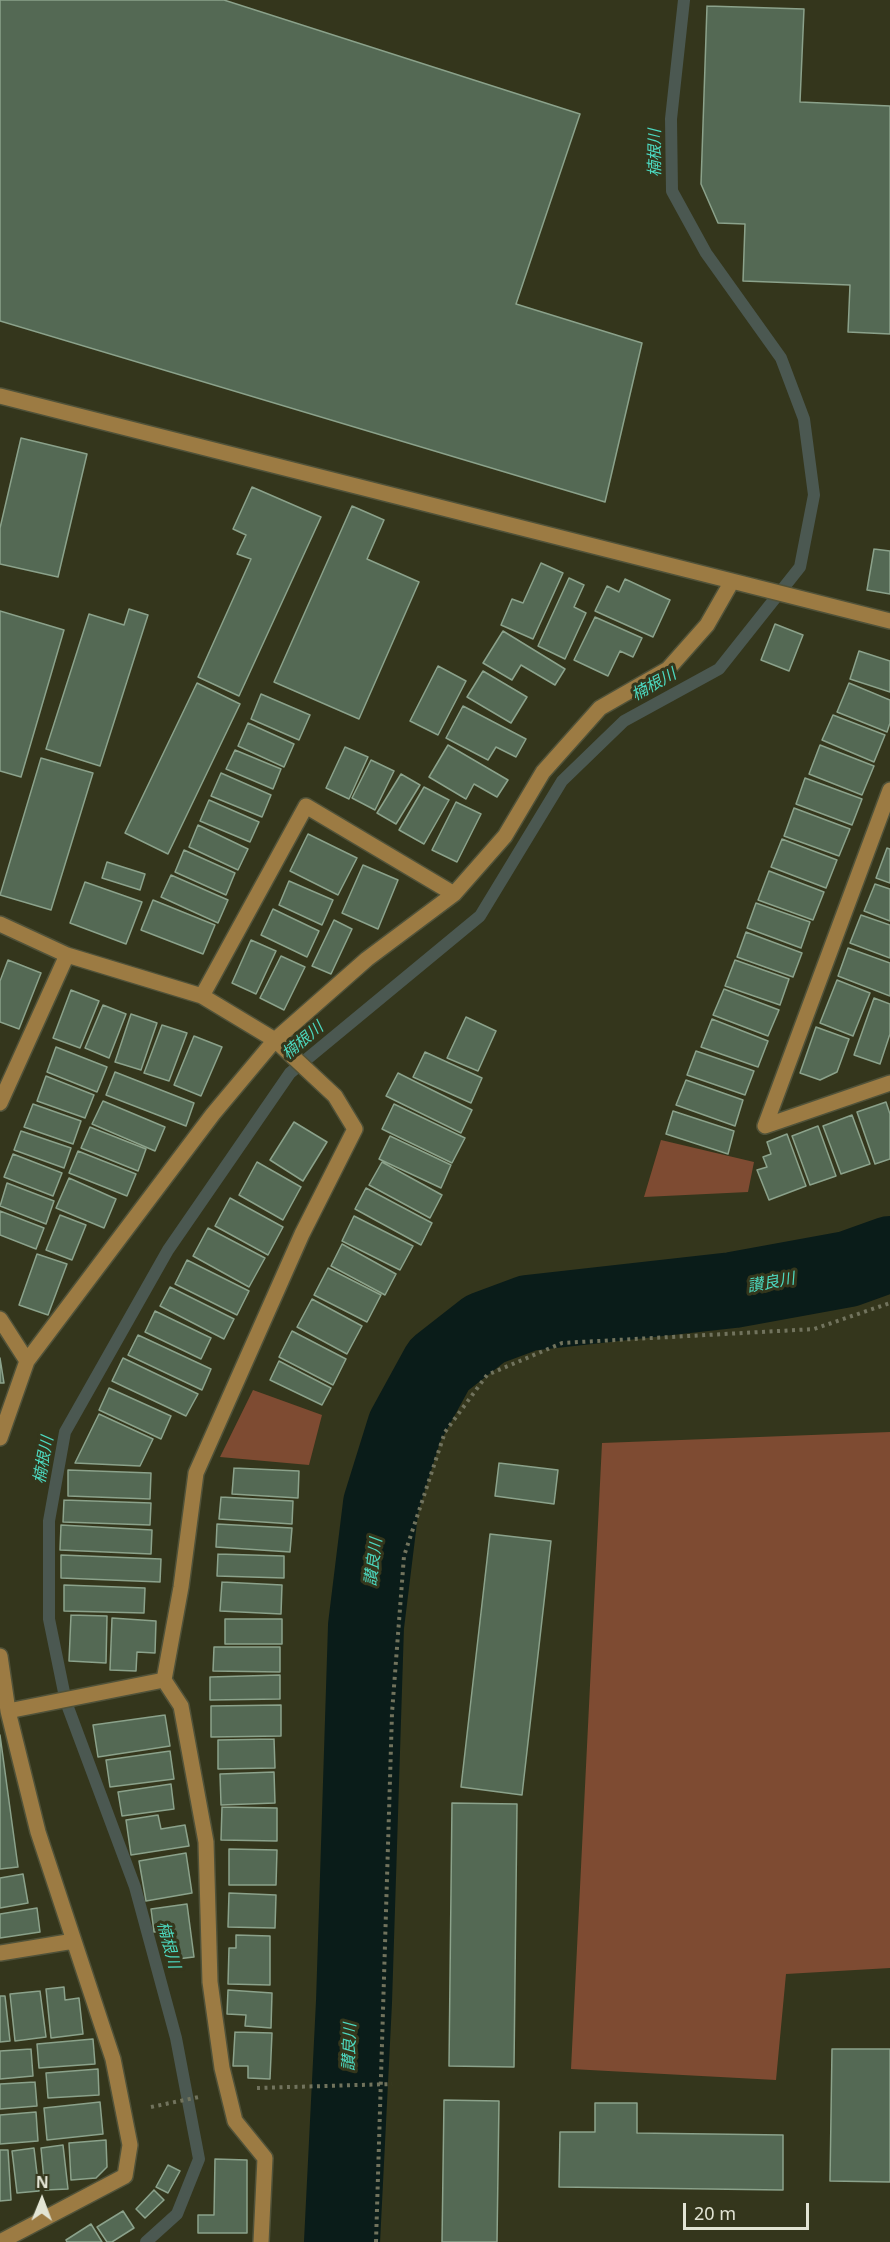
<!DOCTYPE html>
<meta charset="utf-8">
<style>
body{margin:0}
#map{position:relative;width:890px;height:2242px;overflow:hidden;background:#34361c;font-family:"Noto Sans",sans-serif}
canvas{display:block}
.north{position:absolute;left:12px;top:2170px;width:60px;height:60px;-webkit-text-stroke:4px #34361c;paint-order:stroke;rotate:1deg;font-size:16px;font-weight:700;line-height:24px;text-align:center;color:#e2e4d4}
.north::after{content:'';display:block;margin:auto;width:21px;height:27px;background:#e2e4d4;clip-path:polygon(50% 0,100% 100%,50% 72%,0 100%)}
.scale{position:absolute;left:683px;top:2203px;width:126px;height:27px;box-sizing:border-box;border:3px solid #e2e4d4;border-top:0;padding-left:8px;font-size:18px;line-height:21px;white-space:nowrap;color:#e2e4d4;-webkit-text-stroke:4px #34361c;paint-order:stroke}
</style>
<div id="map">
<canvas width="890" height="2242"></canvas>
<div class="north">N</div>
<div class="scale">20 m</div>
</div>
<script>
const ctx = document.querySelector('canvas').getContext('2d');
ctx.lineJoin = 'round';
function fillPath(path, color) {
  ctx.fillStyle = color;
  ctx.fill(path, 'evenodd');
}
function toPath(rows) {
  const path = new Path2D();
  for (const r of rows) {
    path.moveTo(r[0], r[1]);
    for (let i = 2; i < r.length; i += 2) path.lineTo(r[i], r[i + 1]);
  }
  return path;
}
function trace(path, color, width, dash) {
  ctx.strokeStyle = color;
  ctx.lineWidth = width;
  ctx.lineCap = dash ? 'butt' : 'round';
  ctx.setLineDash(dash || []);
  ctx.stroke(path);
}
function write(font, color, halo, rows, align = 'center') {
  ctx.font = font + ' "Noto Sans","Noto Sans JP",sans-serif';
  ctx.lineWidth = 6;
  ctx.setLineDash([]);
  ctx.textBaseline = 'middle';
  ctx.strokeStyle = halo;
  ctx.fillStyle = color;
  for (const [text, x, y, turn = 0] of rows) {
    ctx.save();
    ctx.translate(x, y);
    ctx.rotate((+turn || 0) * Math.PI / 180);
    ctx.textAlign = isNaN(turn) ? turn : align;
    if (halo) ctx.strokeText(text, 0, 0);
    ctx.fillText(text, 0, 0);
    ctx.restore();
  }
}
const green = toPath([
 [661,1140,754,1162,748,1192,644,1197],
 [253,1390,322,1415,309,1465,220,1457],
 [890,1432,890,1968,786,1974,776,2080,571,2069,602,1443]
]);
const stream = toPath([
 [146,2242,177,2214,199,2159,176,2038,135,1887,66,1702,49,1619,49,1521,65,1432,168,1250,290,1073,480,916,562,781,624,721,719,669,800,567,814,495,804,419,781,358,706,253,672,191,671,119,684,0]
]);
const river = toPath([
 [342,2242,354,2002,366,1626,381,1504,405,1427,439,1365,485,1329,528,1313,733,1290,848,1269,890,1254]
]);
const building = toPath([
 [0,0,224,0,580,114,516,304,642,343,605,502,0,321,0,0],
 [707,6,804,9,800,102,890,106,890,334,848,332,850,285,743,281,745,224,718,223,701,184,707,6],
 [21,438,87,454,58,577,0,564,0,528,21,438],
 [252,487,321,517,239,696,198,677,251,559,237,554,246,535,233,529,252,487],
 [352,506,384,520,367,559,419,582,359,719,274,682,352,506],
 [874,549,890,551,890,594,867,590,874,549],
 [541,563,563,573,533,639,501,625,512,599,523,603,541,563],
 [569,578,584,585,574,607,586,613,565,659,538,646,569,578],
 [625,579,670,600,653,637,595,611,607,586,619,592,625,579],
 [129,609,148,615,100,766,46,749,89,614,124,625,129,609],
 [0,611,64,630,21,777,0,771,0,611],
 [595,617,642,638,633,657,620,651,608,676,574,660,595,617],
 [775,624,803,635,789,671,761,660,775,624],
 [503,631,565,669,555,685,521,665,512,680,483,663,503,631],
 [859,651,890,661,890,692,850,679,859,651],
 [438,666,466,681,438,735,410,721,438,666],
 [483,671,527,697,511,723,467,697,483,671],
 [197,683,240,704,168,854,125,833,197,683],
 [849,683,890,700,890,723,887,732,837,712,849,683],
 [261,694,310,715,299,740,251,719,261,694],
 [463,706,526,739,516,757,496,747,488,760,446,738,463,706],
 [833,715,885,735,874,762,822,740,833,715],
 [248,723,294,744,284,767,238,746,248,723],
 [448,745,508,780,497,797,474,784,466,799,429,777,448,745],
 [820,745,874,766,862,795,809,774,820,745],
 [345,747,368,757,349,799,326,788,345,747],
 [235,750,281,769,273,789,226,769,235,750],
 [41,758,93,773,51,910,0,895,41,758],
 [371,760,394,771,375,810,352,798,371,760],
 [221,773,271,795,262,817,211,796,221,773],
 [401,774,420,785,396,824,377,813,401,774],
 [805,778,862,799,852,825,796,804,805,778],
 [424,787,449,800,424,844,399,830,424,787],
 [209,800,259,822,250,842,200,821,209,800],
 [456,802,481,814,457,862,432,850,456,802],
 [794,808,850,829,839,856,784,836,794,808],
 [198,825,248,849,238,870,189,847,198,825],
 [308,834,357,858,338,895,290,871,308,834],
 [782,839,837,860,826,888,771,867,782,839],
 [887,848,890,849,890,883,876,878,887,848],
 [184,850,235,873,226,895,175,872,184,850],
 [107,862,145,874,140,890,102,878,107,862],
 [363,865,398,880,378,929,342,913,363,865],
 [769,871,824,892,813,920,758,900,769,871],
 [171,875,228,900,218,923,161,897,171,875],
 [289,881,333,900,322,925,279,905,289,881],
 [85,882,142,902,126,944,70,923,85,882],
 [875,884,890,889,890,921,864,911,875,884],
 [153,900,215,925,203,954,141,930,153,900],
 [756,903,810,922,801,948,747,928,756,903],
 [273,909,319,931,307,957,261,935,273,909],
 [861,915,890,925,890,958,850,943,861,915],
 [334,920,352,929,331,974,312,966,334,920],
 [746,932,802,953,793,977,737,957,746,932],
 [251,940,276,951,256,994,232,983,251,940],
 [848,948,890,963,890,996,838,976,848,948],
 [281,956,305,967,284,1010,260,998,281,956],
 [8,960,41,973,19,1029,0,1022,0,981,8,960],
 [735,960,789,979,780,1005,725,986,735,960],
 [837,980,870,993,853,1036,820,1023,837,980],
 [724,989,779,1010,768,1036,713,1015,724,989],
 [71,990,99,1001,80,1048,53,1038,71,990],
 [874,998,890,1004,890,1034,880,1064,854,1055,874,998],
 [103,1005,126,1014,109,1058,85,1048,103,1005],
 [131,1014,157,1023,141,1070,115,1062,131,1014],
 [466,1017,496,1031,478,1071,447,1058,466,1017],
 [712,1019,768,1041,758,1067,701,1047,712,1019],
 [162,1025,187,1033,169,1081,144,1073,162,1025],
 [816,1027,849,1039,837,1072,820,1080,800,1073,816,1027],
 [194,1036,222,1047,201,1096,174,1085,194,1036],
 [56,1047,107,1067,97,1092,47,1072,56,1047],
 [696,1051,754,1071,745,1095,687,1075,696,1051],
 [425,1052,482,1078,471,1103,413,1077,425,1052],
 [115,1072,194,1103,186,1126,106,1095,115,1072],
 [398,1073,472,1110,461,1133,386,1096,398,1073],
 [46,1076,94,1095,85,1118,37,1101,46,1076],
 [686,1080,743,1100,735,1126,676,1105,686,1080],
 [103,1101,165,1127,155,1151,92,1124,103,1101],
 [886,1102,890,1114,890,1159,875,1164,857,1112,886,1102],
 [33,1104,81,1121,73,1144,24,1127,33,1104],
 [394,1104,465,1138,452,1163,382,1129,394,1104],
 [673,1111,734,1131,728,1154,666,1134,673,1111],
 [852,1115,870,1164,841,1174,823,1126,852,1115],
 [294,1122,327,1142,303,1181,270,1160,294,1122],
 [818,1126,836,1176,810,1185,792,1136,818,1126],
 [90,1127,146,1149,138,1171,81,1148,90,1127],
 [21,1131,71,1148,64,1168,14,1150,21,1131],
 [787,1134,806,1186,769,1200,757,1170,767,1167,763,1157,771,1154,767,1142,787,1134],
 [390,1136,451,1165,441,1188,379,1159,390,1136],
 [78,1151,136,1174,127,1196,69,1173,78,1151],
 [13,1154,62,1173,53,1196,4,1177,13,1154],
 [257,1162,301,1187,283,1220,239,1195,257,1162],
 [382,1162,442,1195,430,1218,369,1185,382,1162],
 [69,1178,116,1199,104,1228,56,1208,69,1178],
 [7,1183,54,1201,46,1224,0,1206,7,1183],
 [366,1188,432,1223,421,1245,355,1209,366,1188],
 [230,1198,283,1227,268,1255,215,1226,230,1198],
 [0,1211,44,1228,36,1249,0,1235,0,1211],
 [60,1215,86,1225,72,1260,46,1250,60,1215],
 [354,1216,413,1246,400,1270,342,1241,354,1216],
 [208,1228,265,1258,249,1287,193,1256,208,1228],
 [342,1244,396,1274,385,1295,331,1266,342,1244],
 [37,1254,67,1264,48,1315,19,1305,37,1254],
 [187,1260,249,1291,237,1315,175,1284,187,1260],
 [328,1268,381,1295,367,1322,314,1295,328,1268],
 [170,1287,234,1319,224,1339,160,1306,170,1287],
 [312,1299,362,1326,347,1354,297,1327,312,1299],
 [155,1311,211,1338,201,1359,145,1332,155,1311],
 [292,1331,346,1359,333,1385,279,1357,292,1331],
 [138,1335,211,1369,202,1390,128,1355,138,1335],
 [0,1358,4,1383,0,1383,0,1358],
 [123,1358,198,1394,186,1416,112,1381,123,1358],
 [279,1361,331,1388,322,1405,270,1380,279,1361],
 [109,1388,171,1416,161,1439,99,1410,109,1388],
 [99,1414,153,1439,140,1466,75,1463,99,1414],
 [499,1463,558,1470,554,1504,495,1496,499,1463],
 [234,1468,299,1471,298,1498,232,1494,234,1468],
 [68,1470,151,1473,150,1499,68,1496,68,1470],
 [221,1497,293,1501,292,1524,219,1519,221,1497],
 [64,1500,151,1503,150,1525,63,1522,64,1500],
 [217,1524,292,1528,290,1552,216,1547,217,1524],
 [61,1525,152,1530,151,1554,60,1550,61,1525],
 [490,1534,551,1541,522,1795,461,1787,490,1534],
 [218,1554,284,1556,284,1578,217,1576,218,1554],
 [61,1555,161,1559,160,1582,61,1578,61,1555],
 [222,1582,282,1585,281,1614,220,1611,222,1582],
 [64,1585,145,1588,144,1613,64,1611,64,1585],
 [71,1615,107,1616,106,1663,69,1661,71,1615],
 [112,1618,156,1621,155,1653,137,1652,136,1671,110,1670,112,1618],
 [225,1619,282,1619,282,1644,225,1644,225,1619],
 [214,1647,280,1647,280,1672,213,1671,214,1647],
 [280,1675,280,1699,210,1700,210,1677,280,1675],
 [281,1705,281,1736,211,1737,211,1706,281,1705],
 [165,1715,170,1746,98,1757,93,1725,165,1715],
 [0,1735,18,1867,0,1869,0,1735],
 [274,1739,275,1768,218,1769,218,1740,274,1739],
 [170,1751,174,1779,110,1787,106,1760,170,1751],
 [274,1772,275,1803,221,1805,220,1774,274,1772],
 [171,1784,174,1809,122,1816,118,1792,171,1784],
 [452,1803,517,1804,514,2067,449,2066,452,1803],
 [222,1807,277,1808,277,1841,221,1840,222,1807],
 [158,1815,161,1829,185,1825,189,1846,131,1855,126,1820,158,1815],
 [229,1849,277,1850,276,1885,229,1885,229,1849],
 [186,1853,192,1893,146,1901,139,1861,186,1853],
 [23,1874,28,1903,0,1908,0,1878,23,1874],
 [229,1893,276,1895,275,1928,228,1927,229,1893],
 [187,1904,194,1957,177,1959,175,1941,163,1943,161,1931,154,1932,151,1909,187,1904],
 [37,1908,40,1932,0,1938,0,1914,37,1908],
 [236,1935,270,1936,270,1985,228,1984,229,1948,236,1948,236,1935],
 [64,1987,65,2000,79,1998,83,2034,51,2038,46,1989,64,1987],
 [228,1990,272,1993,271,2028,245,2026,246,2015,227,2014,228,1990],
 [40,1991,46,2037,15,2041,10,1994,40,1991],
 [0,1996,5,1996,10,2041,0,2042,0,1996],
 [235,2032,272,2033,270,2079,248,2078,248,2066,233,2066,235,2032],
 [93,2039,95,2064,39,2068,37,2044,93,2039],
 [31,2049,33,2076,0,2079,0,2051,31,2049],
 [832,2049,890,2049,890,2182,830,2181,832,2049],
 [98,2069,99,2095,48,2098,46,2073,98,2069],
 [35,2082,37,2106,0,2109,0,2084,35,2082],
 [444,2100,499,2101,497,2242,442,2242,444,2100],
 [100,2102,103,2134,47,2140,44,2108,100,2102],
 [595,2103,637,2103,637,2133,783,2135,783,2190,559,2187,560,2132,595,2132,595,2103],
 [36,2112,38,2141,0,2144,0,2115,36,2112],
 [106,2140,107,2167,96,2178,71,2180,69,2143,106,2140],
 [63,2145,68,2189,45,2190,41,2148,63,2145],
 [34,2148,39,2191,17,2193,12,2151,34,2148],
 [0,2150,8,2150,11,2200,0,2201,0,2150],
 [215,2159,247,2160,247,2233,198,2233,198,2215,214,2215,215,2159],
 [168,2165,180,2171,168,2193,156,2187,168,2165],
 [154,2190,164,2200,145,2218,136,2209,154,2190],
 [123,2211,134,2228,112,2242,107,2242,97,2227,123,2211],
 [91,2224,102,2242,67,2242,66,2240,91,2224]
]);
const path = toPath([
 [257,2088,392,2084],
 [151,2107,199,2097],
 [376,2242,392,1713,404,1556,445,1432,487,1375,562,1343,814,1329,890,1303]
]);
const minor = toPath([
 [0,396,890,621],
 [890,790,765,1126,890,1083],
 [0,924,67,955,202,996,275,1040,335,1096,355,1129,302,1234,196,1473,181,1587,164,1680,8,1711],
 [202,996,306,806,454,894],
 [0,1103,67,955],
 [0,1319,27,1361],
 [0,1438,27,1361,213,1114,275,1040,367,959,454,894,505,836,543,772,600,708,668,669,707,625,731,583],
 [0,1656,8,1711,38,1832,113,2059,130,2145,125,2176,0,2242],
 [164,1680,181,1706,206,1842,210,1982,222,2068,235,2121,265,2158,261,2242],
 [0,1953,74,1941]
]);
const waterNames = [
 ["楠根川",655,153,-90],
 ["楠根川",654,685,-29],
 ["楠根川",303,1041,-40],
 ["讃良川",771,1283,-10],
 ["楠根川",44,1460,-80],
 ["讃良川",374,1562,-83],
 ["楠根川",168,1945,75],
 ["讃良川",350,2047,-88]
];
fillPath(green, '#7e4b32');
trace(stream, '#4b5851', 12);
trace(river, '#0a1c19', 76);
fillPath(building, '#546954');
trace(building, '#8ba28b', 1.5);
trace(minor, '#505239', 18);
trace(path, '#71735d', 4, [3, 4.5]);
trace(minor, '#9c7b43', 15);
write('italic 16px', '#4cd9c0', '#34361c', waterNames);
</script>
